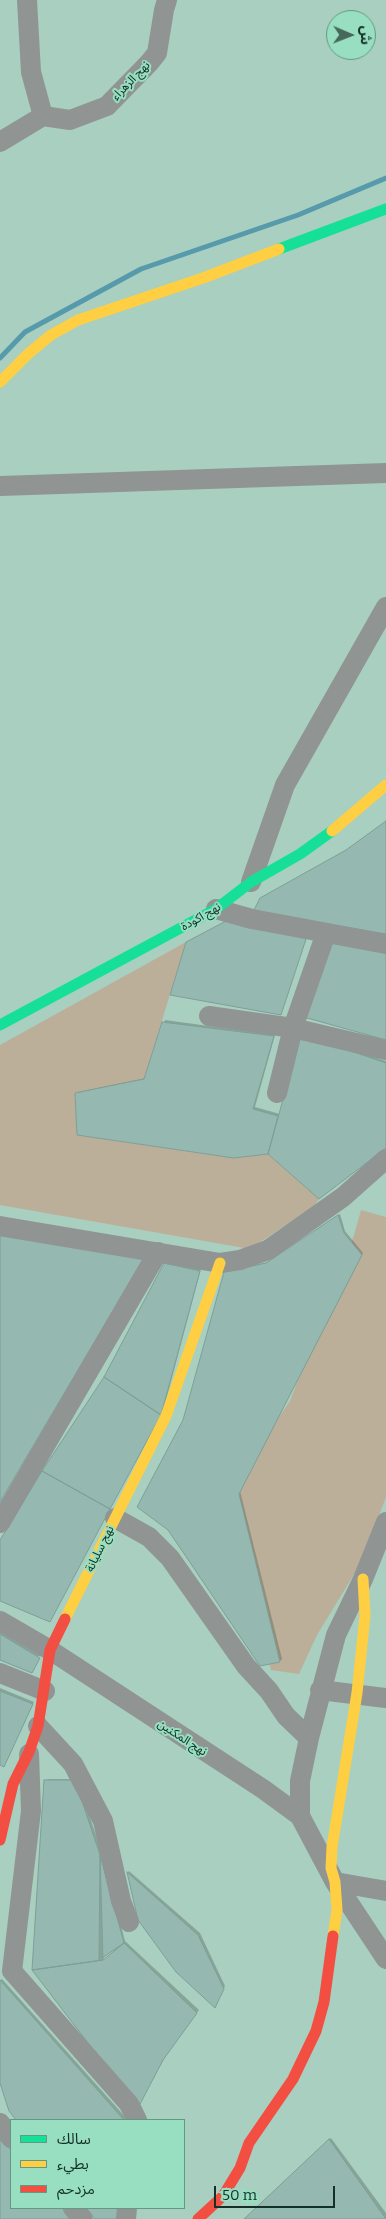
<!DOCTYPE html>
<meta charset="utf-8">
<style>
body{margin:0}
#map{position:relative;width:386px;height:2219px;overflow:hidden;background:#a8cfbf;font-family:Bitter,"Noto Sans Arabic",serif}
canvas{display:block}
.legend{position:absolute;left:10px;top:2119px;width:175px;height:90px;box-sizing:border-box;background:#98dfc2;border:1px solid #639984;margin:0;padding:6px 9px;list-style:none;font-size:15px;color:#143127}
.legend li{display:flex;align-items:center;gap:10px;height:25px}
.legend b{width:25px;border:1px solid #639984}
.north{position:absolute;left:326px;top:10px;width:50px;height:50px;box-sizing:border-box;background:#98dfc2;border:1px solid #639984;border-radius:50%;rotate:91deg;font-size:14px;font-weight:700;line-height:20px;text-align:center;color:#143127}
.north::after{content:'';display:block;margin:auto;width:18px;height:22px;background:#48685c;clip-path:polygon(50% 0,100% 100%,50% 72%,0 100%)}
.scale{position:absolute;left:214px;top:2186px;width:121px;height:22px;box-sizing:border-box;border:2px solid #143127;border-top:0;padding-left:6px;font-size:15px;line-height:18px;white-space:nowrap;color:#143127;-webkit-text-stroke:4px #98dfc2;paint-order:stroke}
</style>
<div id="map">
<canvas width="386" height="2219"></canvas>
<ul class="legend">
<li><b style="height:6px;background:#16e098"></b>سالك</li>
<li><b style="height:6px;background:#ffcf43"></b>بطيء</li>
<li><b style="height:6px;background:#f24e42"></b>مزدحم</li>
</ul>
<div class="north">ش</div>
<div class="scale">50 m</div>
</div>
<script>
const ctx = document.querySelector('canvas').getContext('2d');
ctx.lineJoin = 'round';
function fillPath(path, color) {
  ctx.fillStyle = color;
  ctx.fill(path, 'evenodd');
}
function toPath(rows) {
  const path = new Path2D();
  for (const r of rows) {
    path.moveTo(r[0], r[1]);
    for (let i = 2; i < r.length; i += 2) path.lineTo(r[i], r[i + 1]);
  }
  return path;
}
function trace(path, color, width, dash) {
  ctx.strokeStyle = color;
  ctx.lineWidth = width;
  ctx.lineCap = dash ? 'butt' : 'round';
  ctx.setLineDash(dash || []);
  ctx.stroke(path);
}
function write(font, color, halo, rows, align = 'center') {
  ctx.font = font + ' Bitter,"Noto Sans Arabic",serif';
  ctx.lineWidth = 4;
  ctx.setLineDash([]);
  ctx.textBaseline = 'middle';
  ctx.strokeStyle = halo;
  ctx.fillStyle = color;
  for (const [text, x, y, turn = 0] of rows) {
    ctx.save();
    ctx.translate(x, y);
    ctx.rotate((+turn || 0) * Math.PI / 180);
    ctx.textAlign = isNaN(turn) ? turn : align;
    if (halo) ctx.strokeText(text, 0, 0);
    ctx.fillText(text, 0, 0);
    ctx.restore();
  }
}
const green = toPath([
 [186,942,144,1079,75,1093,77,1135,234,1158,268,1154,319,1199,314,1206,250,1249,0,1205,0,1045],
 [361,1210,386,1217,386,1497,361,1563,317,1635,299,1674,271,1670,240,1533,226,1494,290,1401,354,1235]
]);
const shadow = toPath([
 [233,918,309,931,280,1014,188,942],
 [165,1020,275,1035,255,1107,280,1114,304,1033,386,1061,386,1146,319,1198,268,1152,76,1094,78,1092,146,1078],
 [340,1214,345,1231,363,1253,240,1491,282,1659,280,1661,184,1420,228,1271,269,1262],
 [165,1264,201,1269,163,1411,0,1600,0,1542,105,1378],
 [0,1631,41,1656,0,1659],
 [0,1688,34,1702,4,1765,0,1763],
 [48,1779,77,1779,101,1850,125,1941,199,2010,165,2057,138,2106,33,1970,46,1781],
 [113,1949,115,1951,99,1965,98,1963],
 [129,1871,200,1933,225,1986,216,2004,140,1919,128,1872],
 [2,1979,128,2120,18,2120,10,2111,0,2079,0,1981],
 [0,2133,11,2146,11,2208,66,2208,76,2219,0,2219],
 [331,2138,386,2213,386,2219,246,2219]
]);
const stream = toPath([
 [0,358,25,332,141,269,298,215,386,178]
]);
const building = toPath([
 [386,821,386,934,253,912,260,898,346,850,386,821],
 [230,919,308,933,281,1015,170,995,186,942,230,919],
 [332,943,386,953,386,1040,300,1016,332,943],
 [162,1022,274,1036,253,1109,278,1116,268,1154,234,1158,77,1135,75,1093,144,1079,162,1022],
 [301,1034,386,1063,386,1148,319,1199,268,1154,301,1034],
 [338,1215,344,1233,362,1255,239,1494,280,1662,260,1666,168,1530,137,1507,183,1420,224,1272,266,1263,338,1215],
 [0,1233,144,1258,0,1502,0,1233],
 [164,1263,200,1271,161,1415,104,1377,164,1263],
 [104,1377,161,1415,110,1509,42,1471,104,1377],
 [42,1471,110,1509,50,1622,0,1601,0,1540,42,1471],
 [0,1634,40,1658,32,1673,0,1660,0,1634],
 [0,1691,33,1704,4,1767,0,1765,0,1691],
 [44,1780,75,1780,100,1855,103,1960,32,1970,44,1780],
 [100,1855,124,1943,99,1960,100,1855],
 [127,1872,198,1935,224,1989,215,2008,176,1972,138,1920,127,1872],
 [124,1943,197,2013,163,2060,138,2108,32,1970,103,1960,124,1943],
 [0,1980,124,2120,16,2120,9,2111,0,2083,0,1980],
 [0,2137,11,2150,11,2208,62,2208,72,2219,0,2219,0,2137],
 [329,2139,386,2219,244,2219,329,2139],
 [86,2208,120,2208,119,2219,95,2219,86,2208]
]);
const street = toPath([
 [27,0,31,72,43,116],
 [0,142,43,116,70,120,107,106,149,63,157,53,164,10,167,0],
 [0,486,386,473],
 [251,882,285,785,386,607],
 [216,909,252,919,386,944],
 [209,1016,293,1028,386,1050],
 [277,1093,293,1028,326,933],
 [0,1226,220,1263,240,1260,268,1250,343,1197,386,1159],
 [115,1518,149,1537,170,1558,246,1666,269,1691,286,1716,309,1738],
 [0,1523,158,1252],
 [0,1621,50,1650,263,1789,300,1816,335,1882,386,1959],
 [0,1673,45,1691],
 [320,1690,386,1698],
 [38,1726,73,1764,103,1821,121,1901,129,1922],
 [29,1754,31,1811,12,1971,129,2104,137,2120],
 [300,1816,300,1781,309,1738,336,1635,363,1579,386,1522],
 [335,1882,386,1891],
 [0,2123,11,2138],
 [73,2208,83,2219],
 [126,2219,127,2208]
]);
const fast = toPath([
 [279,249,386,209],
 [0,1025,216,909,251,882,300,854,332,831]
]);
const slow = toPath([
 [0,382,28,354,51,335,78,320,203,278,279,249],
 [332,831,386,785],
 [65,1619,166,1416,220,1263],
 [333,1936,337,1910,335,1882,331,1868,332,1847,357,1693,365,1616,363,1579]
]);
const jam = toPath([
 [0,1840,13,1784,29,1752,38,1726,50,1650,65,1619],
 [198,2219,223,2196,240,2168,249,2143,293,2079,316,2031,324,2002,333,1936]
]);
const streetNames = [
 ["نهج الزهراء",131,81,-46],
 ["نهج اكودة",201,917,-30],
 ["نهج سليانة",100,1549,-64],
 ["نهج المكنين",182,1738,33]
];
fillPath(green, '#bcaf99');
fillPath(shadow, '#0003');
trace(stream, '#569aab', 5);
fillPath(building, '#95b8b0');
trace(building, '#7d9f96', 1);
trace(street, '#909493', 20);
trace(fast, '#16e098', 11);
trace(slow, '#ffcf43', 11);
trace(jam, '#f24e42', 11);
write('12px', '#143127', '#98dfc2', streetNames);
</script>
